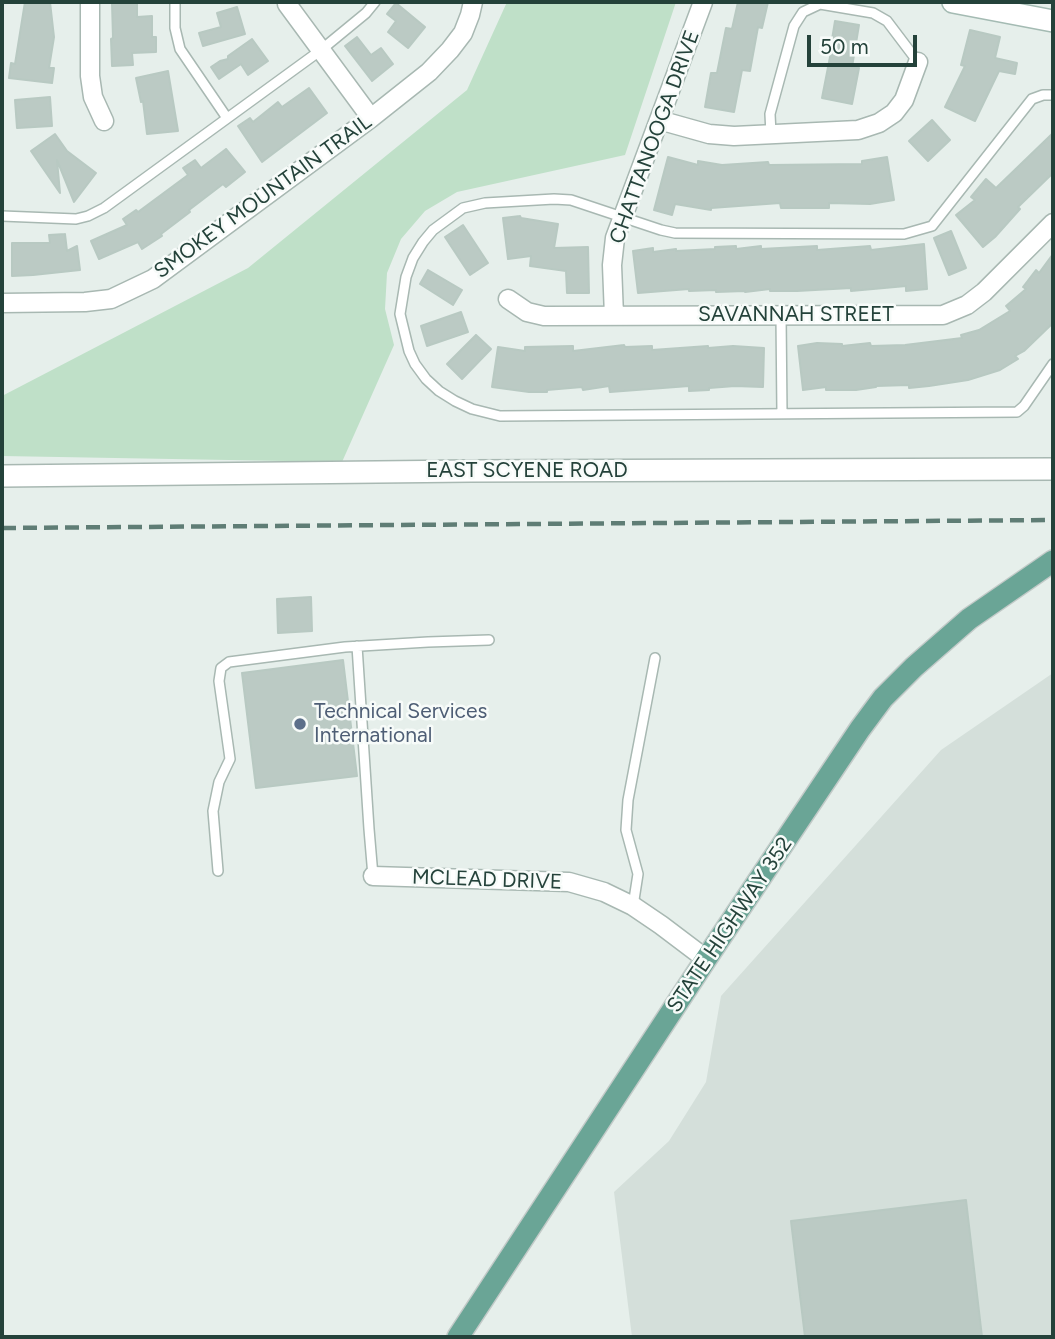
<!DOCTYPE html>
<style>
body{margin:0}
#map{position:relative;width:1055px;height:1339px;overflow:hidden;background:#e6efeb;font-family:Figtree,sans-serif}
canvas{display:block}
.frame{position:absolute;inset:0;border:4px solid #24423a;pointer-events:none}
.scale{position:absolute;left:807px;top:35px;width:110px;height:32px;box-sizing:border-box;border:4px solid #24423a;border-top:0;padding-left:9px;font-size:21px;line-height:24px;white-space:nowrap;color:#24423a;-webkit-text-stroke:5px #f7fbf9;paint-order:stroke}
</style>
<div id="map">
<canvas width="1055" height="1339"></canvas>
<div class="frame"></div>
<div class="scale">50 m</div>
</div>
<script>
const ctx = document.querySelector('canvas').getContext('2d');
ctx.lineJoin = 'round';
function fillPath(path, color) {
  ctx.fillStyle = color;
  ctx.fill(path, 'evenodd');
}
function toPath(rows) {
  const path = new Path2D();
  for (const r of rows) {
    path.moveTo(r[0], r[1]);
    for (let i = 2; i < r.length; i += 2) path.lineTo(r[i], r[i + 1]);
  }
  return path;
}
function trace(path, color, width, dash) {
  ctx.strokeStyle = color;
  ctx.lineWidth = width;
  ctx.lineCap = dash ? 'butt' : 'round';
  ctx.setLineDash(dash || []);
  ctx.stroke(path);
}
function write(font, color, halo, rows, align = 'center') {
  ctx.font = font + ' Figtree,sans-serif';
  ctx.lineWidth = 5;
  ctx.setLineDash([]);
  ctx.textBaseline = 'middle';
  ctx.strokeStyle = halo;
  ctx.fillStyle = color;
  for (const [text, x, y, turn = 0] of rows) {
    ctx.save();
    ctx.translate(x, y);
    ctx.rotate((+turn || 0) * Math.PI / 180);
    ctx.textAlign = isNaN(turn) ? turn : align;
    if (halo) ctx.strokeText(text, 0, 0);
    ctx.fillText(text, 0, 0);
    ctx.restore();
  }
}
const built = toPath([
 [1053,673,1053,1337,632,1337,614,1192,669,1141,706,1082,721,996,941,750]
]);
const green = toPath([
 [507,2,676,2,625,155,457,192,425,211,401,239,387,273,385,309,394,345,342,462,2,456,2,396,248,268,467,90]
]);
const building = toPath([
 [25,2,50,2,54,37,49,68,54,68,52,83,9,78,11,63,15,64,25,2],
 [738,2,768,2,762,28,758,27,750,71,742,70,734,112,705,107,711,73,717,73,726,28,732,29,738,2],
 [112,3,137,3,137,17,152,16,152,37,156,37,156,52,132,53,133,65,112,66,111,39,113,38,112,3],
 [396,3,425,27,408,48,388,32,396,21,387,14,396,3],
 [237,7,245,34,203,46,199,33,221,27,217,13,237,7],
 [835,21,859,25,852,67,859,68,852,104,822,98,831,52,830,52,835,21],
 [970,30,1000,37,995,58,1017,63,1015,74,999,71,975,121,945,107,965,66,961,65,970,30],
 [357,37,371,55,381,48,393,64,372,81,345,46,357,37],
 [252,39,268,61,248,75,241,64,219,79,211,67,220,61,228,59,228,56,252,39],
 [168,71,178,131,147,134,143,101,141,102,136,78,168,71],
 [309,88,327,113,262,162,238,126,250,118,253,122,278,102,282,107,309,88],
 [50,97,52,126,17,128,15,100,50,97],
 [932,120,950,140,928,161,909,141,932,120],
 [1053,133,1053,173,1018,207,1020,209,995,237,983,247,956,215,975,200,971,197,986,179,996,188,1053,133],
 [55,134,67,151,96,173,74,202,57,160,60,193,31,151,55,134],
 [226,149,245,172,226,187,223,184,189,210,190,212,161,234,162,236,142,249,138,242,99,259,91,241,127,225,123,219,136,210,138,212,188,175,183,168,195,160,201,168,226,149],
 [668,157,698,165,698,161,722,165,768,162,769,165,862,164,862,161,887,157,894,200,870,204,829,203,829,208,781,208,780,203,711,208,711,210,675,204,672,215,654,210,668,157],
 [520,216,521,218,558,224,554,248,588,247,589,293,567,293,566,271,530,266,531,256,508,259,503,218,520,216],
 [463,225,488,263,470,275,445,237,463,225],
 [951,231,966,268,949,275,934,238,951,231],
 [65,234,67,251,77,246,80,270,33,275,12,276,12,243,50,243,49,235,65,234],
 [924,244,927,289,906,291,906,286,851,291,851,288,797,291,770,291,770,289,745,292,745,291,716,292,716,290,689,291,689,289,638,293,633,251,653,248,653,252,676,249,676,251,715,249,715,247,736,246,736,249,761,246,761,249,817,246,817,250,870,246,871,250,924,244],
 [1053,254,1053,323,1024,351,1015,356,1018,359,1000,370,968,380,929,386,909,388,909,385,876,386,876,387,856,390,826,390,826,387,803,390,798,346,817,343,842,344,842,346,870,343,871,346,905,345,962,338,961,335,979,330,1010,311,1006,306,1026,289,1023,287,1036,270,1039,273,1053,254],
 [428,270,462,290,453,305,420,284,428,270],
 [461,312,468,332,427,346,421,326,461,312],
 [476,335,491,349,462,379,447,364,476,335],
 [624,345,625,347,652,346,652,350,708,346,708,348,733,346,764,348,763,387,735,386,709,388,709,390,689,391,689,386,610,392,609,386,583,390,582,387,547,390,547,392,529,392,492,387,498,347,525,351,525,347,573,346,573,351,624,345],
 [311,597,312,631,278,633,277,599,311,597],
 [343,660,357,776,256,788,242,673,343,660],
 [966,1200,982,1337,805,1337,791,1221,966,1200]
]);
const service = toPath([
 [175,2,175,28,180,49,227,118],
 [1053,95,1043,95,1032,99,932,226,904,234,675,233,661,230,571,200,554,199,485,203,463,208,433,230,423,242,413,258,406,277,400,314,409,351,415,364,426,379,439,391,455,401,472,409,500,416,1017,412,1024,406,1053,364],
 [771,134,770,114,794,26,803,12,820,4,873,13,887,21,918,62],
 [2,216,76,219,88,216,104,208,321,50,366,13,375,2],
 [781,316,782,414],
 [357,646,369,829,373,876],
 [218,871,213,811,219,782,230,759,219,681,221,668,229,662,345,647,428,642,489,640],
 [633,906,638,874,626,830,628,800,655,658]
]);
const minor = toPath([
 [90,2,90,76,93,97,104,121],
 [287,4,371,118],
 [659,120,709,134,734,136,858,130,879,123,894,113,904,100,918,62],
 [508,299,527,312,544,316,943,315,967,305,984,292,1053,223],
 [2,303,85,302,111,299,153,279,371,118,429,72,450,50,463,33,470,15,473,2],
 [614,316,612,265,615,238,703,2],
 [373,876,569,882,604,892,633,906,661,925,706,959]
]);
const tertiary = toPath([
 [2,476,471,471,1053,469]
]);
const secondary = toPath([
 [953,2,1053,21]
]);
const primary = toPath([
 [458,1337,706,959,860,729,883,698,914,667,969,619,1053,561]
]);
const rail = toPath([
 [2,528,1053,520]
]);
const markers = [
 [300,724,7,"#5c6f8a"]
];
const streetNames = [
 ["CHATTANOOGA DRIVE",655,137,-70],
 ["SMOKEY MOUNTAIN TRAIL",263,197,-36],
 ["SAVANNAH STREET",796,315],
 ["EAST SCYENE ROAD",527,471],
 ["MCLEAD DRIVE",487,880,2],
 ["STATE HIGHWAY 352",730,925,-56]
];
const serviceNames = [
 ["Technical Services",314,712],
 ["International",314,736]
];
fillPath(built, '#d4dfda');
fillPath(green, '#bfe0c8');
fillPath(building, '#bbcac4');
trace(building, '#b8c9c2', 2);
trace(service, '#a8b8b2', 12);
trace(minor, '#a8b8b2', 21);
trace(tertiary, '#a8b8b2', 24);
trace(secondary, '#a4bbb3', 24);
trace(primary, '#c2cac8', 24);
trace(service, '#fff', 9);
trace(minor, '#fff', 18);
trace(tertiary, '#fff', 21);
trace(secondary, '#fff', 21);
trace(primary, '#6aa596', 21);
trace(rail, '#5f7d75', 4.5, [14, 7]);
for (const [x, y, r, color] of markers) {
  const dot = new Path2D();
  dot.arc(x, y, r, 0, 2 * Math.PI);
  ctx.fillStyle = color;
  ctx.fill(dot);
  trace(dot, '#f7fbf9', 2.5);
}
write('21px', '#24423a', '#f7fbf9', streetNames);
write('21px', '#4e5e75', '#f7fbf9', serviceNames, 'left');
</script>
